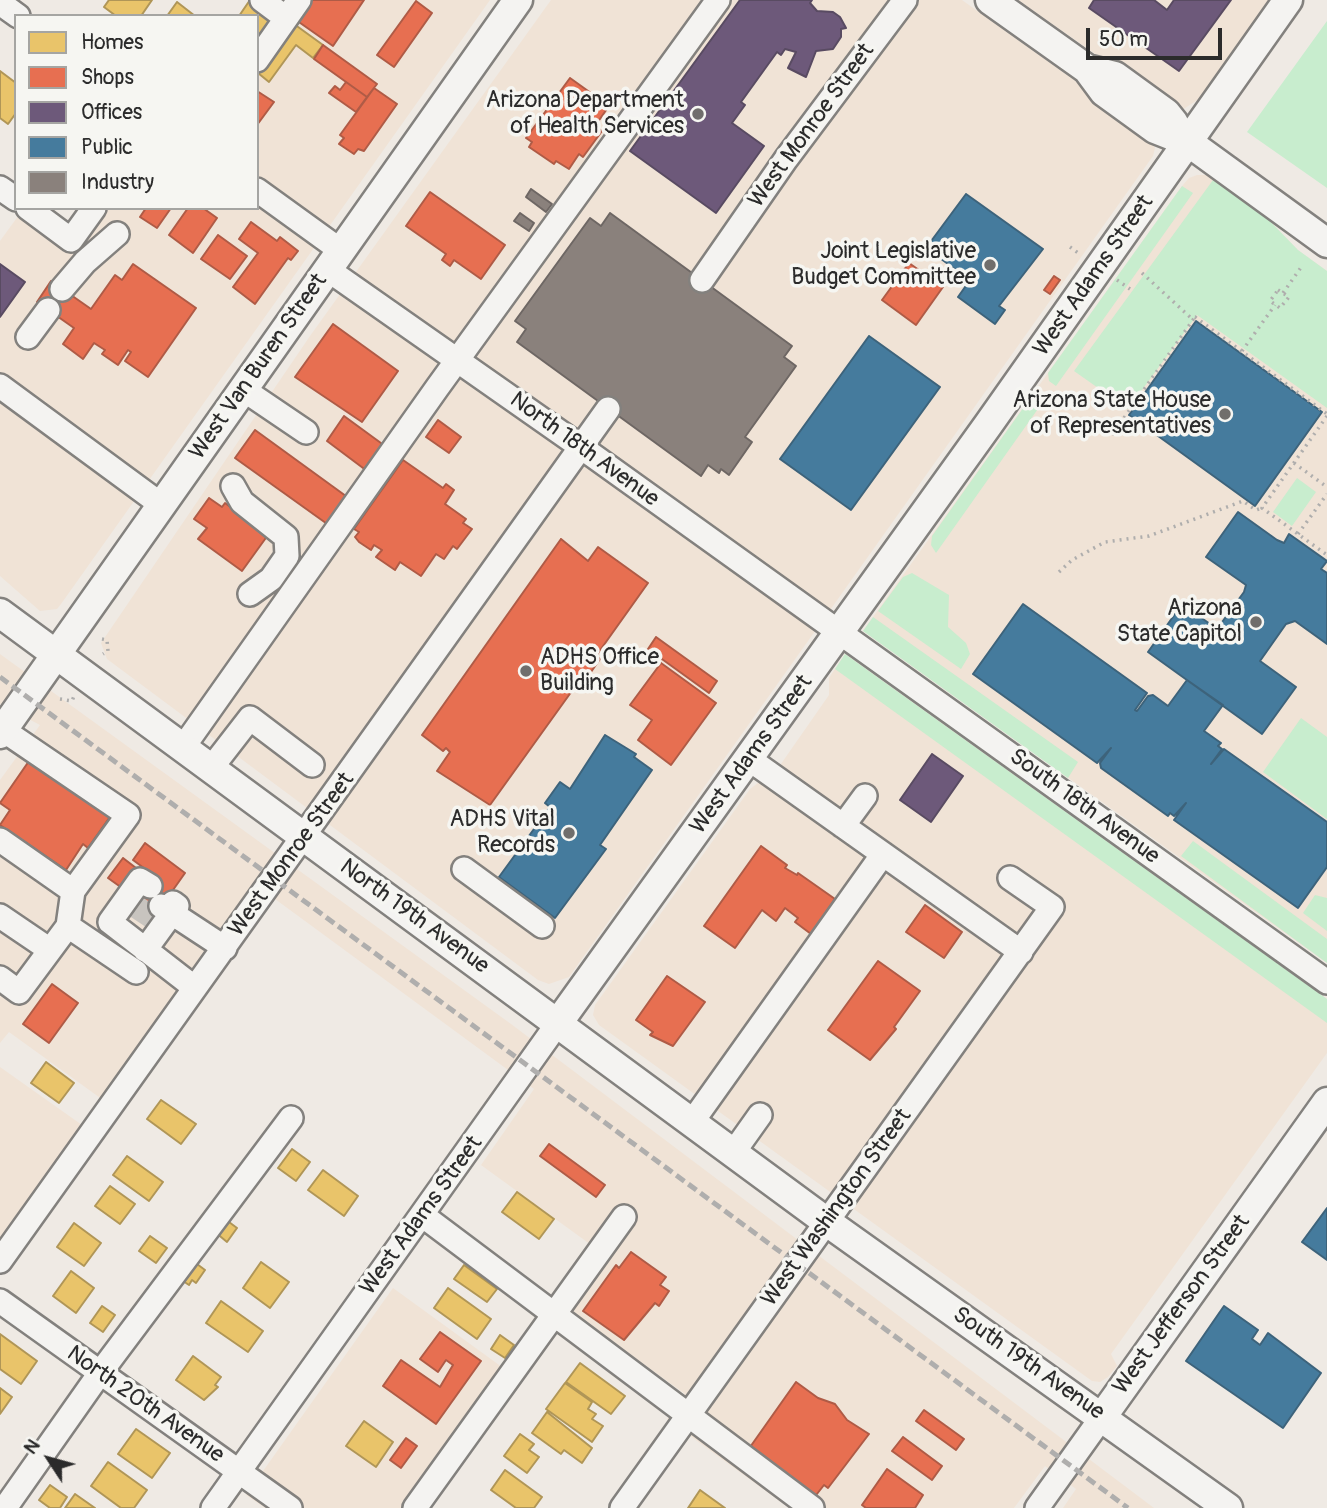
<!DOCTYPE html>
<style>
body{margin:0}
#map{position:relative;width:1327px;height:1508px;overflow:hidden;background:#efeae4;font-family:Pangolin,sans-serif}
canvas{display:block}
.legend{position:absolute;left:14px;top:14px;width:245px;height:196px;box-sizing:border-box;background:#f6f6f2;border:2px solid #a5a5a2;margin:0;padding:9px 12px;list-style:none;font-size:21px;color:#2b2b2b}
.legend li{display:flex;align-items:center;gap:14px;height:35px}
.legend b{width:35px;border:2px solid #a5a5a2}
.north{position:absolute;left:14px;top:1424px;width:70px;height:70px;-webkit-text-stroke:5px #f6f6f2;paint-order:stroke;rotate:306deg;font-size:19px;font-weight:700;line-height:28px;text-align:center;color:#2b2b2b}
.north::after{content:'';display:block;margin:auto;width:24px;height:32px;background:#2b2b2b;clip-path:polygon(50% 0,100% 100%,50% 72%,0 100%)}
.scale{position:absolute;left:1086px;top:28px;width:136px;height:32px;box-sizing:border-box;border:4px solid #2b2b2b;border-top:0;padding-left:9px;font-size:21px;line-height:24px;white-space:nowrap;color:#2b2b2b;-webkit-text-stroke:5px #f6f6f2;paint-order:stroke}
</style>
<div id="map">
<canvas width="1327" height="1508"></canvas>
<ul class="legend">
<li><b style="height:19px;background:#e9c46a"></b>Homes</li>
<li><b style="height:19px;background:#e76f51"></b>Shops</li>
<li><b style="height:19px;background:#6d597a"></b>Offices</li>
<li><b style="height:19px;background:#457b9d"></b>Public</li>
<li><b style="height:19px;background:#8a817c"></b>Industry</li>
</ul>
<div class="north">N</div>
<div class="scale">50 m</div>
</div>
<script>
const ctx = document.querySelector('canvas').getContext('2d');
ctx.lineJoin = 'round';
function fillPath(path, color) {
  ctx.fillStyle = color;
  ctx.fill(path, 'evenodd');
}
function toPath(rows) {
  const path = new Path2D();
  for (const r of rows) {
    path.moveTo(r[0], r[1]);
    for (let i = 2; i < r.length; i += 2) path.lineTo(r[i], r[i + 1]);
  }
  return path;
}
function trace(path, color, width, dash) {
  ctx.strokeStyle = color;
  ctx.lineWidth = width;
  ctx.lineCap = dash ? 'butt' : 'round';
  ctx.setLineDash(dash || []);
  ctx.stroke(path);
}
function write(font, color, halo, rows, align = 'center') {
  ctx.font = font + ' Pangolin,sans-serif';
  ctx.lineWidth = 7;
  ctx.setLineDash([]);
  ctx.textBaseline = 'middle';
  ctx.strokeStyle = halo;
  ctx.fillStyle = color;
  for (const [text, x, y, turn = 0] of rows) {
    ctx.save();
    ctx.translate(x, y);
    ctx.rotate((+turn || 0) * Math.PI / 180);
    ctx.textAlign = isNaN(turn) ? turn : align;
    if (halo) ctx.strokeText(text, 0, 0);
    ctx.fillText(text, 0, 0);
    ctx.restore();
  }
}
const built = toPath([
 [293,0,490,0,61,604,57,609,40,611,0,576,0,241,24,208,64,233,82,208,257,208,257,50],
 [551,0,962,0,1148,133,1155,148,1153,156,569,977,549,984,538,980,107,659,101,643,310,336],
 [1018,0,1269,0,1199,99,1182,110,1174,109],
 [1197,175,1206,175,1264,215,1298,250,1327,271,1327,963,863,631,1182,186,1189,178],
 [0,654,511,1024,1154,1508,1063,1508,1076,1489,1045,1466,1014,1508,789,1508,667,1419,685,1394,569,1310,605,1255,481,1165,534,1089,275,899,121,1113,9,1032,0,1043,0,780,40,725,0,704],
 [845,654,1327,999,1327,1053,1111,1354,1117,1366,1108,1377,1100,1382,1092,1381,599,1025,593,1015,595,1005,750,789,758,783,767,784,829,695,829,678],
 [0,1067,82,1125,0,1239],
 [393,1288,506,1370,407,1508,265,1508,246,1495]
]);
const green = toPath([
 [1327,21,1327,188,1247,132],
 [1213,180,1264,215,1298,250,1327,271,1327,408,1197,315,1128,409,1074,371],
 [1182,186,1193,193,1056,386,1049,381,1048,373],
 [1033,402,1040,406,936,553,931,545,932,536,1026,404],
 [1297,478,1316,492,1292,526,1273,512],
 [912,573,949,595,948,627,966,643,970,654,961,669,878,611,903,577],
 [873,617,1078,762,1068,778,863,631],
 [845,654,1327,999,1327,1023,835,669],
 [1301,718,1327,737,1327,819,1263,772],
 [1193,841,1327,939,1327,963,1181,856],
 [1315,895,1327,898,1327,931,1303,913]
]);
const homes = toPath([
 [109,0,152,0,141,16,116,16,104,7,109,0],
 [250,0,258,0,276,12,258,37,257,16,239,16,250,0],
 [177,2,195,16,167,16,177,2],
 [294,24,323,45,313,58,296,45,269,82,258,73,294,24],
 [0,71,16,83,16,113,8,124,0,118,0,71],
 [46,1062,74,1083,59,1103,31,1083,46,1062],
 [161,1100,196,1124,181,1144,147,1119,161,1100],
 [292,1149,310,1162,296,1181,278,1168,292,1149],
 [127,1156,163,1182,149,1201,113,1175,127,1156],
 [323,1170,358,1196,344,1216,308,1190,323,1170],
 [110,1186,135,1204,120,1224,95,1206,110,1186],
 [517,1192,554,1219,539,1239,502,1212,517,1192],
 [225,1219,237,1228,227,1242,215,1232,225,1219],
 [74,1223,101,1243,84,1266,57,1247,74,1223],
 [150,1236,167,1248,156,1263,139,1251,150,1236],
 [193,1261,205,1270,196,1283,192,1280,189,1285,180,1279,193,1261],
 [261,1262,289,1282,270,1308,243,1288,261,1262],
 [464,1265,497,1289,487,1302,454,1279,464,1265],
 [71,1271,94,1288,76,1313,53,1296,71,1271],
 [448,1288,491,1319,477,1339,434,1308,448,1288],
 [221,1301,263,1331,248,1352,206,1323,221,1301],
 [102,1306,115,1315,103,1332,90,1323,102,1306],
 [0,1334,37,1361,21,1384,0,1369,0,1334],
 [500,1335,514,1345,505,1358,491,1349,500,1335],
 [193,1356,221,1377,215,1385,218,1387,204,1400,176,1380,193,1356],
 [580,1363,625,1396,611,1414,566,1382,580,1363],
 [565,1383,592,1402,588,1409,596,1414,592,1419,603,1426,592,1442,546,1409,565,1383],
 [0,1388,12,1397,0,1414,0,1388],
 [547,1412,592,1448,582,1463,564,1450,561,1454,532,1433,547,1412],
 [364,1421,393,1442,376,1467,346,1446,364,1421],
 [136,1429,170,1453,152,1478,118,1454,136,1429],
 [520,1434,534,1444,529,1450,539,1457,527,1473,504,1456,520,1434],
 [108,1462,147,1490,134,1508,121,1508,91,1486,108,1462],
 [505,1470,542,1497,534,1508,516,1508,491,1490,505,1470],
 [50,1485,67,1497,60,1508,50,1508,39,1500,50,1485],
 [700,1490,725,1508,688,1508,700,1490],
 [75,1494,95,1508,65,1508,75,1494]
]);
const shops = toPath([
 [311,0,364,0,333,46,296,20,311,0],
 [416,1,432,13,394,67,377,55,416,1],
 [323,45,377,84,367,97,314,59,323,45],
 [570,78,609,106,595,126,602,131,583,157,579,154,569,169,556,161,554,164,529,147,532,142,526,138,570,78],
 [346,82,367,97,356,112,329,93,335,86,340,90,346,82],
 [374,88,397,104,364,151,358,149,354,154,339,144,344,138,340,135,374,88],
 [257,91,274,102,257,125,257,91],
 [430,192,505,245,481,279,454,260,450,266,442,260,446,254,406,226,430,192],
 [146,208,171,208,157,228,140,217,146,208],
 [188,208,203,208,217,218,193,253,169,235,188,208],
 [251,222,277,241,280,237,298,251,291,260,288,258,255,304,233,287,258,253,239,239,251,222],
 [218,235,247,256,230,279,201,259,218,235],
 [909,263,943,287,916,325,882,300,909,263],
 [133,264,196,308,148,377,125,361,131,352,128,350,118,365,102,354,105,350,94,343,83,359,63,344,74,328,37,302,51,281,91,309,115,275,122,280,133,264],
 [1054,276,1060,280,1050,294,1044,290,1054,276],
 [333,324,398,371,362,422,295,377,333,324],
 [344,416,385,446,367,471,327,441,344,416],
 [438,420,461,437,449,453,426,437,438,420],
 [255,430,350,499,330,526,235,458,255,430],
 [403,460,443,488,446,484,454,490,445,504,466,519,463,523,472,529,457,549,453,546,444,559,436,554,421,576,400,562,395,570,376,557,382,550,374,545,371,550,359,542,355,537,359,532,354,529,403,460],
 [209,498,222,507,225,503,268,535,242,571,198,539,207,528,194,519,209,498],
 [561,539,588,561,598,547,648,583,596,656,600,659,591,672,587,670,490,805,437,771,450,752,446,748,443,751,422,735,561,539],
 [656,637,717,681,709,693,648,649,656,637],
 [661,663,716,703,671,765,638,740,652,720,630,705,661,663],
 [29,761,104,813,106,810,112,814,88,848,83,844,66,870,0,825,10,810,0,803,29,761],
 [145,843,185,873,149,924,131,912,156,877,133,860,145,843],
 [761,846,787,865,785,868,797,875,798,873,835,899,811,934,795,922,798,918,785,908,776,921,762,910,735,948,704,926,761,846],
 [123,858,136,868,122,888,108,878,123,858],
 [925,905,962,932,944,958,906,932,925,905],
 [878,961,920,991,894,1027,896,1029,870,1060,828,1030,878,961],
 [667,976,705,1002,673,1046,650,1035,653,1032,636,1020,667,976],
 [52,984,78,1003,49,1043,23,1024,52,984],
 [549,1144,605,1185,596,1197,540,1156,549,1144],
 [631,1252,666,1277,660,1285,669,1291,659,1306,655,1303,624,1340,583,1311,616,1265,619,1268,631,1252],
 [440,1332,481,1361,436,1424,383,1386,401,1360,440,1387,453,1365,446,1360,438,1372,420,1359,440,1332],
 [796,1382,818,1398,835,1404,847,1420,869,1434,828,1488,824,1485,813,1499,748,1450,796,1382],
 [924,1410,964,1439,956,1450,916,1421,924,1410],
 [903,1437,942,1466,932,1480,892,1451,903,1437],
 [406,1438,417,1446,401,1468,390,1460,406,1438],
 [887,1469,923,1495,915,1508,866,1508,862,1505,887,1469]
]);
const offices = toPath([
 [740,0,812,0,810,3,817,11,833,12,840,17,846,28,841,29,841,37,833,49,816,51,806,77,788,68,796,52,785,49,781,55,777,52,741,102,745,105,732,123,764,146,716,213,630,151,740,0],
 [1094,0,1154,0,1167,10,1174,0,1231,0,1179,71,1089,8,1094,0],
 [0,264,25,282,0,317,0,264],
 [932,754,963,776,931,822,900,800,932,754]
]);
const public = toPath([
 [966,194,1043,249,999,306,1005,310,995,324,958,297,970,280,926,248,966,194],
 [1196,321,1322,412,1255,506,1129,415,1196,321],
 [869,336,940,387,851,510,780,459,869,336],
 [1238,512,1277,540,1284,543,1289,534,1327,561,1321,569,1327,573,1327,644,1295,621,1286,624,1260,661,1296,687,1262,734,1148,652,1182,604,1217,629,1244,592,1246,585,1206,557,1238,512],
 [1023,604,1147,693,1135,710,1137,711,1148,696,1153,695,1168,706,1187,680,1223,705,1204,731,1221,743,1218,746,1222,749,1211,764,1224,749,1327,822,1327,867,1298,908,1174,820,1186,803,1174,816,1170,813,1168,816,1101,768,1100,763,1111,748,1097,763,973,674,1023,604],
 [605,735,636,754,634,757,652,770,600,845,606,849,555,918,499,877,550,807,545,803,560,782,570,789,605,735],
 [1327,1208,1327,1260,1302,1242,1327,1208],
 [1224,1306,1258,1330,1252,1339,1260,1345,1268,1333,1321,1373,1283,1428,1186,1361,1224,1306]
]);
const industry = toPath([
 [531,189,552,204,546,212,526,197,531,189],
 [520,213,534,223,529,231,514,221,520,213],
 [610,213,792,346,784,357,796,366,745,437,752,442,729,475,721,469,719,473,708,465,701,476,517,342,526,329,515,321,590,218,601,226,610,213]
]);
const minorTunnel = toPath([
 [135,906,153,918]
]);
const path = toPath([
 [1070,247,1081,255],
 [1142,273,1190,317,1195,317,1327,414],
 [1117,280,1130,289],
 [1278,290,1289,297,1280,308,1270,301,1278,290],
 [1283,293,1302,266],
 [1242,351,1275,305],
 [1327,416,1262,508,1327,555],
 [1112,435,1195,317],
 [1294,463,1327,487],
 [1298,534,1327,494],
 [1059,572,1072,560,1105,542,1149,536,1243,501,1256,510,1262,508],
 [102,639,107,640,108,651,103,654],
 [60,699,72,701,74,696]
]);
const minor = toPath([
 [262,0,286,18],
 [0,3,18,16],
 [257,60,299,0],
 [0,188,16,199],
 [257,190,340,250],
 [28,208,71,240,94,208],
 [327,269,581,447,1327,982],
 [702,280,786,159,905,0],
 [62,289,85,262,117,234],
 [28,337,48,310],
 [0,386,163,506],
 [244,390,306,432],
 [233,486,242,502,286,537,287,556,271,579,250,594],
 [184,746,437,388,718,0],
 [749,759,1021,952],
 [212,767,250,718,312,765],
 [843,826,865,796],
 [0,840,73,891,128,815,3,730],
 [464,869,542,926],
 [150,886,140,880,110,922,195,988],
 [161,906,225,948],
 [0,916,50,950],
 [68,926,136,972],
 [145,950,177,906,173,903],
 [0,978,19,992,68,926,73,891],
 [692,1122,883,854],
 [733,1153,760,1115],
 [422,1215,812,1508],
 [0,1261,608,409],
 [0,1301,290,1508],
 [5,1508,100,1373,291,1118],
 [213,1508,558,1023],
 [415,1508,624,1217],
 [622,1508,1052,907,1010,878],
 [1037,1508,1102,1417]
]);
const major = toPath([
 [990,0,1087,69,1104,92,1155,129,1188,142,1327,243],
 [1087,69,1115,76,1166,113,1174,123],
 [0,613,827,1222,1228,1508],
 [0,734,518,0],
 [558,1023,988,425,1288,0],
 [1102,1417,1327,1102]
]);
const rail = toPath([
 [0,677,1128,1508]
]);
const markers = [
 [698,114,7,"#706e6c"],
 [990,265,7,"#706e6c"],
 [1225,414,7,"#706e6c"],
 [1256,622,7,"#706e6c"],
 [526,671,7,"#706e6c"],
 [569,833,7,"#706e6c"]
];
const poiNames = [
 ["Arizona Department",684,101],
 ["of Health Services",684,127],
 ["Joint Legislative",976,252],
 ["Budget Committee",976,278],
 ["Arizona State House",1211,401],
 ["of Representatives",1211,427],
 ["Arizona",1242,609],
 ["State Capitol",1242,635],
 ["ADHS Office",540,658,"left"],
 ["Building",540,684,"left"],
 ["ADHS Vital",555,820],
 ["Records",555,846]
];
const streetNames = [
 ["West Monroe Street",812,126,-54],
 ["West Adams Street",1094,276,-55],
 ["West Van Buren Street",259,367,-55],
 ["North 18th Avenue",584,450,36],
 ["West Adams Street",752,755,-54],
 ["South 18th Avenue",1084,807,36],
 ["West Monroe Street",292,855,-54],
 ["North 19th Avenue",414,917,36],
 ["West Washington Street",837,1208,-54],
 ["West Adams Street",422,1216,-54],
 ["West Jefferson Street",1182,1305,-54],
 ["South 19th Avenue",1028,1364,35],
 ["North 20th Avenue",145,1405,35]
];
fillPath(built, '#f0e3d6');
fillPath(green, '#c8edce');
fillPath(homes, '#e9c46a');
trace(homes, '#b09657', 2);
fillPath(shops, '#e76f51');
trace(shops, '#af5b46', 2);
fillPath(offices, '#6d597a');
trace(offices, '#594b62', 2);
fillPath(public, '#457b9d');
trace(public, '#3d637b', 2);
fillPath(industry, '#8a817c');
trace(industry, '#6e6764', 2);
trace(minorTunnel, '#c8c4bf', 23, [23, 11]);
trace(minor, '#83817e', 28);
trace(major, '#83817e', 33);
trace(path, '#afaead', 3.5, [2, 5]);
trace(minor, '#f4f3f1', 23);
trace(major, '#f4f3f1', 28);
trace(rail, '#afaead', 5, [10, 5]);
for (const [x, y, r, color] of markers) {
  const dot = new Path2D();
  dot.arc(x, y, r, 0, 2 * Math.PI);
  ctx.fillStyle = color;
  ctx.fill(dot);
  trace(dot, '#f6f6f2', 2.5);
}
write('23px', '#2b2b2b', '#f6f6f2', poiNames, 'right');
write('23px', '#2b2b2b', '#f6f6f2', streetNames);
</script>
